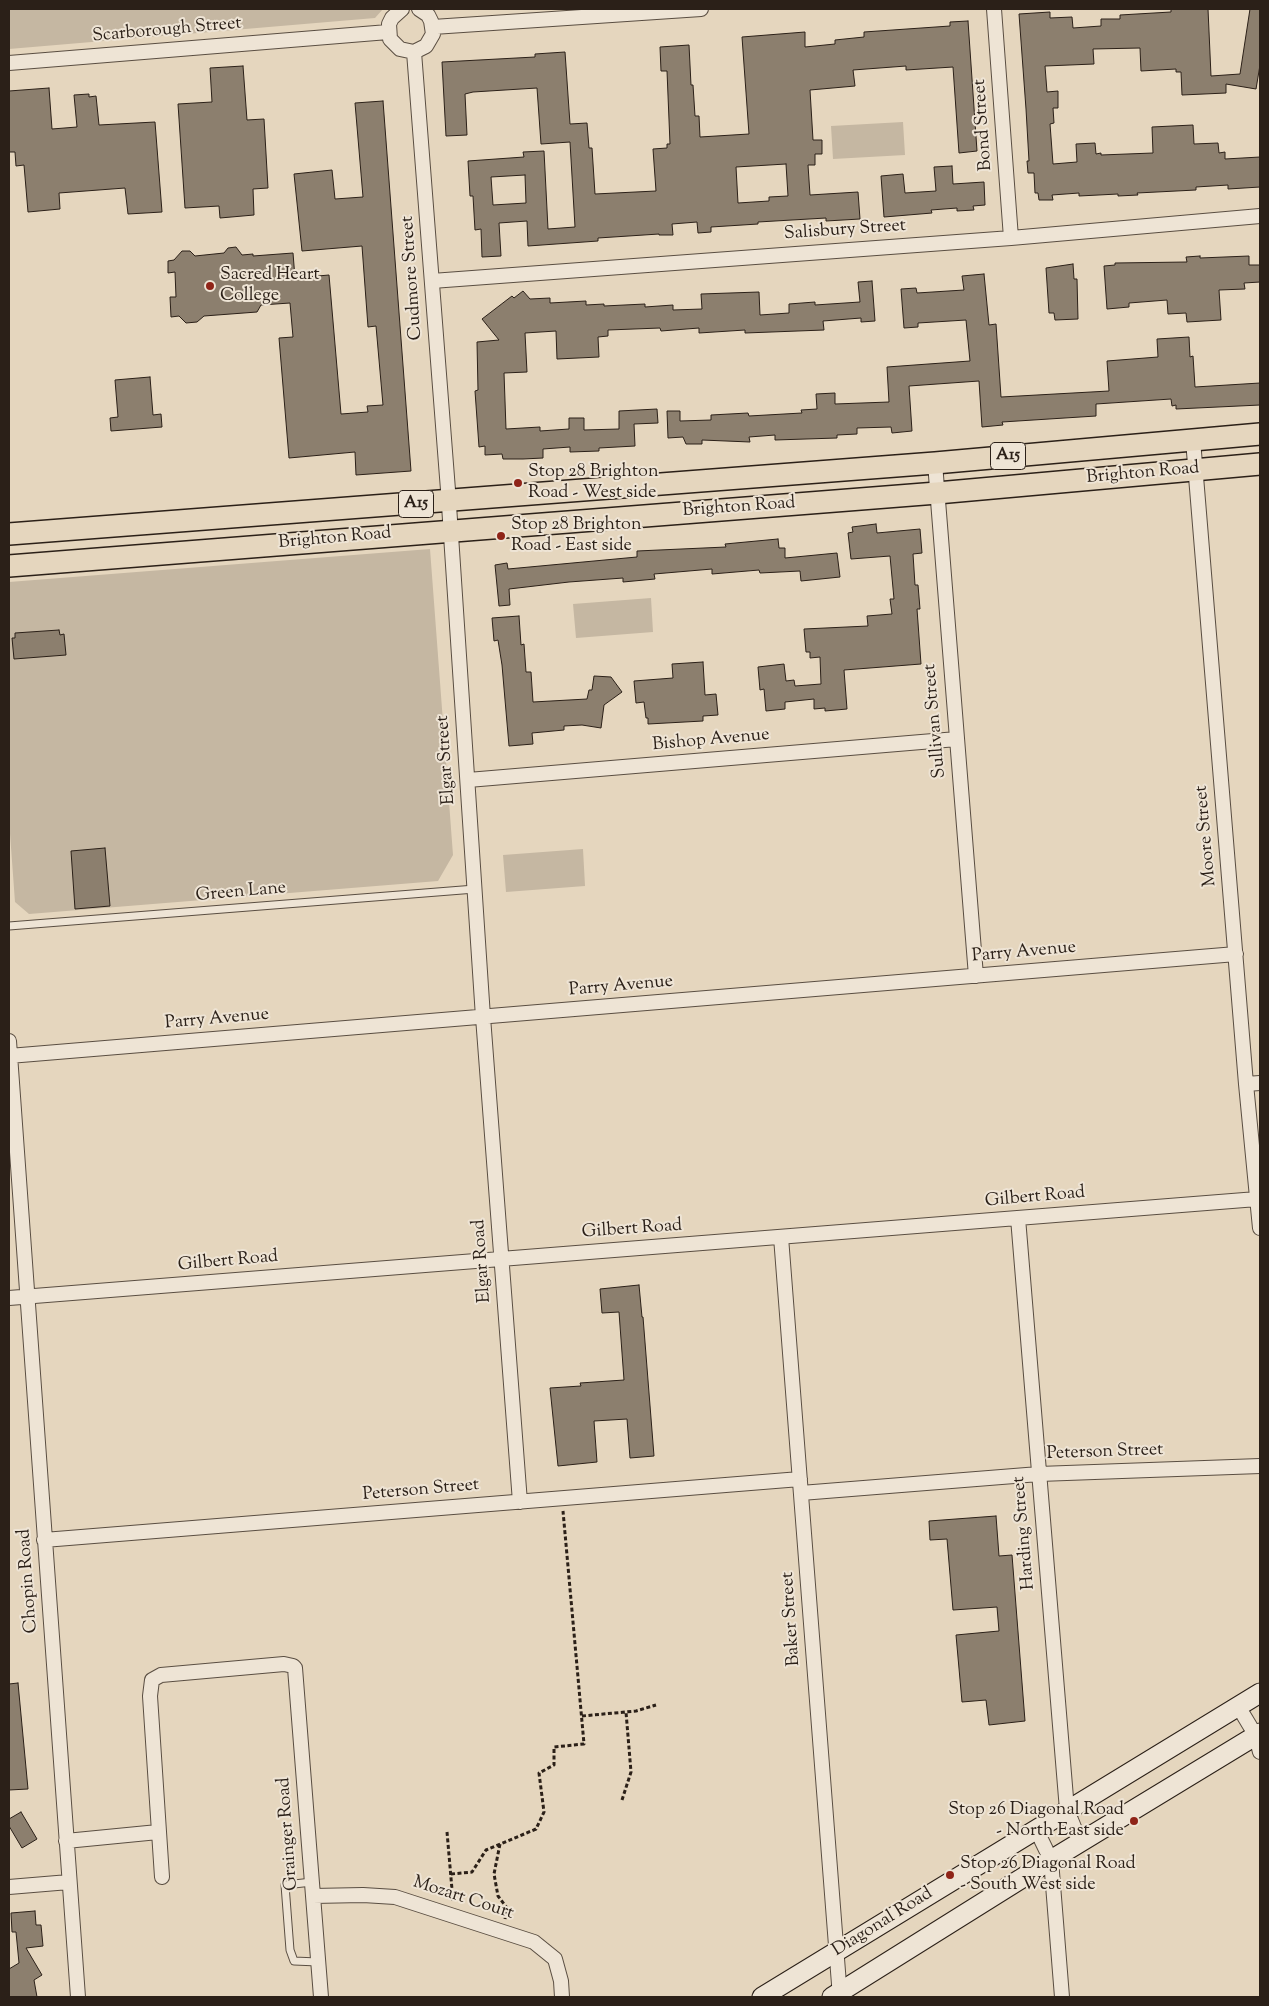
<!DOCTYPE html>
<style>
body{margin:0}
#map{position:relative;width:1269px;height:2006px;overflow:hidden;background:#e5d6be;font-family:"Sorts Mill Goudy",serif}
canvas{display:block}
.frame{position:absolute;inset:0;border:10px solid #2b2018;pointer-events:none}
</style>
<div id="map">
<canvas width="1269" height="2006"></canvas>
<div class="frame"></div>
</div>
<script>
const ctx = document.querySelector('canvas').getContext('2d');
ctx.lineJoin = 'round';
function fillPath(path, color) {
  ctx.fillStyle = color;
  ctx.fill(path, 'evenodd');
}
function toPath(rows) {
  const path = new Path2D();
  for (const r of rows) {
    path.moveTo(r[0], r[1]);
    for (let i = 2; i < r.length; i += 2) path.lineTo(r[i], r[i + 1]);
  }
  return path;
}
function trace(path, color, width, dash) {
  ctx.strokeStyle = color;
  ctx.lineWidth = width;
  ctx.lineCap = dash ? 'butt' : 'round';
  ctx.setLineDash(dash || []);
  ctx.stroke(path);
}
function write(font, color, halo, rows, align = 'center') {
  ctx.font = font + ' "Sorts Mill Goudy",serif';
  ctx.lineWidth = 4;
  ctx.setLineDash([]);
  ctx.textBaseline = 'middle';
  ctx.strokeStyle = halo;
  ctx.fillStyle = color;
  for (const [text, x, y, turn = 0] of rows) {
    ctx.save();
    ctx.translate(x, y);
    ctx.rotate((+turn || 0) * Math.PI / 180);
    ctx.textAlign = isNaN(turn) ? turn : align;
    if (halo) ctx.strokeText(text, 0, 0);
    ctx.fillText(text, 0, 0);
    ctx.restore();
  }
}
const green = toPath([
 [9,9,383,9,375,18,9,49],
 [903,122,905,155,833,159,831,126],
 [430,549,453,855,438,881,29,914,15,902,9,820,9,582],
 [651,598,653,632,576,638,573,604],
 [583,849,585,886,506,892,503,855]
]);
const building = toPath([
 [1171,9,1208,9,1211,76,1240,74,1250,9,1260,9,1260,65,1256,89,1226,84,1226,93,1182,95,1181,72,1176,72,1176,69,1141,71,1140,48,1093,49,1094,64,1045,66,1047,92,1058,91,1058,108,1053,108,1054,123,1050,124,1053,164,1077,162,1076,144,1095,143,1096,154,1101,153,1101,155,1153,153,1152,127,1193,125,1194,144,1218,143,1219,153,1225,152,1225,159,1260,157,1260,187,1228,189,1228,185,1196,187,1196,190,1137,193,1138,195,1118,196,1118,194,1079,196,1079,193,1052,195,1053,200,1039,200,1038,193,1035,193,1034,173,1028,173,1027,161,1029,161,1026,109,1019,14,1050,12,1050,18,1072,17,1073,28,1101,26,1101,19,1120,19,1120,15,1171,12,1171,9],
 [968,21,977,151,959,153,953,67,906,70,906,66,853,70,855,86,810,90,813,140,822,140,822,154,815,154,815,165,808,165,810,195,858,192,860,219,826,221,826,218,758,222,758,224,711,227,711,232,698,233,697,222,672,224,673,235,659,235,659,234,598,238,598,241,528,246,527,221,499,223,501,256,482,257,481,229,475,230,473,196,470,196,468,161,524,157,523,152,544,151,548,229,575,227,570,142,541,144,537,88,473,92,465,94,467,135,446,136,442,62,535,57,535,54,565,52,570,124,587,123,589,148,592,148,595,194,656,191,653,149,667,148,667,144,670,144,667,71,661,71,660,47,689,45,691,85,693,85,695,116,699,116,700,137,749,134,742,37,805,32,805,47,835,44,835,40,864,37,864,32,950,26,950,22,968,21],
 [786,164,788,196,769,197,769,201,738,203,736,167,786,164],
 [525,175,526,203,493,205,491,177,525,175],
 [243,66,247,120,264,119,268,188,253,189,254,215,220,218,219,206,185,208,178,104,212,102,210,68,243,66],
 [49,88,52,129,77,127,74,95,89,94,89,97,96,96,99,125,155,122,162,212,128,214,125,188,59,193,60,209,28,212,24,165,16,166,15,152,9,152,9,91,49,88],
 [383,101,411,471,356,475,355,452,289,458,279,338,293,337,290,303,261,305,257,312,204,316,197,322,186,323,179,316,171,317,170,297,176,297,175,272,168,273,168,261,174,260,182,251,190,251,195,256,224,253,228,248,236,247,242,255,253,254,253,256,293,253,295,278,329,275,341,414,368,412,367,406,383,405,376,326,368,327,362,246,302,251,294,174,332,170,335,199,363,197,355,103,383,101],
 [952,166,953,184,984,182,985,205,973,206,974,210,957,211,957,208,931,210,932,213,884,217,881,176,903,174,905,193,936,191,934,167,952,166],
 [1200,256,1200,258,1249,256,1249,265,1260,265,1260,282,1244,283,1245,289,1219,290,1221,320,1187,322,1186,313,1168,314,1167,300,1129,303,1129,307,1107,309,1104,266,1115,265,1115,263,1187,262,1186,257,1200,256],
 [1073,264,1074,279,1077,279,1078,319,1055,320,1054,313,1049,313,1046,268,1073,264],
 [984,274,989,325,996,324,1001,397,1109,391,1107,361,1158,357,1157,339,1189,337,1190,357,1193,356,1195,387,1260,383,1260,405,1176,409,1176,405,1172,406,1171,399,1096,404,1096,416,1002,422,1003,425,982,427,979,381,909,386,912,431,892,433,891,427,857,428,857,434,837,435,837,438,775,440,775,435,749,437,750,442,702,440,702,444,686,444,683,437,668,438,667,411,680,411,680,421,711,420,711,415,748,413,749,416,802,413,801,410,817,409,816,394,835,393,835,404,889,402,887,367,970,361,966,320,918,323,918,327,904,328,901,289,916,288,917,293,964,290,962,276,984,274],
 [872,281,875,321,861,322,861,318,823,321,824,330,745,333,745,330,699,333,699,328,661,331,660,328,608,330,608,336,598,337,599,357,557,359,556,331,525,333,527,372,504,373,506,429,540,427,540,431,569,429,569,418,584,418,584,430,619,429,619,411,657,409,658,423,634,424,635,446,599,448,599,451,570,452,570,447,543,449,543,458,523,459,503,459,502,454,485,455,485,446,479,447,475,391,478,390,477,342,499,340,482,319,512,296,514,298,523,291,530,299,550,298,550,303,586,301,586,305,604,304,604,306,645,304,645,307,673,305,673,310,702,309,701,294,759,292,760,315,789,313,789,304,815,302,815,305,860,302,858,282,872,281],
 [150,377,153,415,161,414,162,427,111,431,110,418,118,417,115,380,150,377],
 [876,524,877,533,920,529,922,553,913,554,915,585,918,585,920,609,917,609,921,664,844,670,847,709,825,711,825,708,814,709,814,699,785,702,785,709,766,711,764,689,760,690,758,667,784,664,786,681,794,680,795,686,821,684,820,657,810,658,810,652,806,652,804,629,868,626,867,616,892,614,890,599,894,599,890,556,851,559,848,533,853,532,852,527,876,524],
 [778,539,779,548,785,548,785,558,837,553,840,577,801,581,800,571,760,573,759,570,712,574,712,569,654,574,655,579,623,582,623,578,569,582,509,589,510,605,499,606,495,565,507,563,508,569,637,557,637,551,726,547,725,544,778,539],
 [519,616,521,645,524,644,526,672,531,672,533,702,587,699,589,690,592,690,594,676,611,677,622,692,604,705,601,728,582,725,564,726,564,730,532,733,533,744,509,746,502,665,498,640,494,641,492,618,519,616],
 [59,630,60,635,64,634,66,655,14,659,12,638,15,638,15,633,59,630],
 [703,662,705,695,716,694,718,715,703,716,703,721,648,724,648,718,646,718,644,702,636,703,634,681,673,678,672,664,703,662],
 [105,848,110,906,75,909,71,851,105,848],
 [639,1285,642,1317,643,1317,654,1456,630,1458,627,1419,594,1421,597,1462,558,1466,550,1388,581,1386,580,1383,624,1380,619,1312,602,1313,600,1289,639,1285],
 [996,1516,999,1556,1012,1555,1025,1721,989,1725,986,1700,962,1702,956,1635,999,1631,997,1607,953,1610,947,1539,930,1540,929,1521,996,1516],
 [18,1683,28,1789,9,1790,9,1684,18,1683],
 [21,1812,37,1839,22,1848,9,1826,9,1819,21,1812],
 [35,1911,36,1925,41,1925,43,1946,26,1948,42,1975,34,1980,37,1997,9,1997,9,1969,19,1963,16,1932,12,1932,11,1913,35,1911]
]);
const path = toPath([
 [582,1716,636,1711,656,1705],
 [622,1800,631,1772,626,1712],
 [447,1832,453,1901],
 [500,1844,494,1874,498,1896,507,1908,505,1919],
 [451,1874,472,1872,486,1850,536,1829,544,1812,539,1773,554,1765,554,1747,584,1744,563,1511]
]);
const lane = toPath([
 [9,926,475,889],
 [312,1882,285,1885,290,1950,294,1961,318,1962]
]);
const street = toPath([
 [402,9,392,18,389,24,390,39,400,49,414,52,426,46,433,34,431,21,428,15,419,9],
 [994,9,1011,238],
 [433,27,701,9],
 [414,52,448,490,483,1017,520,1502],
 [9,63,388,32],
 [432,281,1011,238,1260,216],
 [1193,440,1246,1084,1260,1228],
 [935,463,976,976],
 [468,780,957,739],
 [9,1041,78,1997],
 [9,1056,1236,954],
 [1246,1084,1260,1083],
 [1018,1218,1067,1810,1080,1842],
 [781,1237,840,1997],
 [9,1298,1257,1199],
 [801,1493,1039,1474,1260,1466],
 [44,1540,800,1479],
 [1238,1706,1256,1736,1260,1752],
 [1036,1829,1051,1860,1062,1997],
 [66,1841,158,1832],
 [162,1877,150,1696,152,1680,161,1675,284,1664,293,1666,295,1668,321,1997],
 [9,1887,69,1882],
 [313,1896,363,1895,395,1897,534,1942,555,1959,561,1981,562,1997]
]);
const secondary = toPath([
 [762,1997,1260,1693],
 [832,1997,1051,1860,1260,1733]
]);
const primary = toPath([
 [9,534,935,463,1260,434],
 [9,566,937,493,1260,464]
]);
const markers = [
 [210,286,5,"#8f2418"],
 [518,483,5,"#8f2418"],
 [501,536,5,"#8f2418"],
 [1134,1821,5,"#8f2418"],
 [950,1875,5,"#8f2418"]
];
const shields = [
 [1008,456,35],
 [416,504,35]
];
const shieldNames = [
 ["A15",1008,456],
 ["A15",416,504]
];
const streetNames = [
 ["Scarborough Street",167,31,-5],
 ["Bond Street",984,125,-94],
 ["Salisbury Street",845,231,-4],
 ["Cudmore Street",413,278,-94],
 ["Brighton Road",1143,474,-5],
 ["Brighton Road",739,508,-4],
 ["Brighton Road",335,539,-5],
 ["Sullivan Street",936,721,-95],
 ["Bishop Avenue",711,741,-5],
 ["Elgar Street",447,760,-94],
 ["Moore Street",1207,836,-95],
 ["Green Lane",241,893,-5],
 ["Parry Avenue",1024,953,-5],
 ["Parry Avenue",621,987,-5],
 ["Parry Avenue",217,1020,-5],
 ["Gilbert Road",1035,1198,-5],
 ["Gilbert Road",632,1230,-4],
 ["Elgar Road",483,1261,-94],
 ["Gilbert Road",228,1262,-5],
 ["Peterson Street",1105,1453,-2],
 ["Peterson Street",421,1491,-5],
 ["Harding Street",1025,1533,-95],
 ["Chopin Road",29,1581,-94],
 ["Baker Street",792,1619,-94],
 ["Grainger Road",289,1834,-94],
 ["Mozart Court",463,1899,18],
 ["Diagonal Road",883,1923,-32]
];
const poiNames = [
 ["Sacred Heart",220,276],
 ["College",220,297],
 ["Stop 28 Brighton",528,473],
 ["Road - West side",528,494],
 ["Stop 28 Brighton",511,526],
 ["Road - East side",511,547],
 ["Stop 26 Diagonal Road",1124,1811,"right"],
 ["- North East side",1124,1832,"right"],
 ["Stop 26 Diagonal Road",960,1865],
 ["- South West side",960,1886]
];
fillPath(green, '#c5b7a2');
fillPath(building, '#8c7f6e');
trace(building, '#2b2018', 1);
trace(lane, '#5a4e42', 9);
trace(street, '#5a4e42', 16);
trace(secondary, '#2b2018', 21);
trace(primary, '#2b2018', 24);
trace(path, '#2b2018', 3, [4, 2.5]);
trace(lane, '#eee4d5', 7);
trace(street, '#eee4d5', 14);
trace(secondary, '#eee4d5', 19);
trace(primary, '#e5d6be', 21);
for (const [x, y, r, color] of markers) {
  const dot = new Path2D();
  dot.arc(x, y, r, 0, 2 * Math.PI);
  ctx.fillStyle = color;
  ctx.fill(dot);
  trace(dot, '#eee4d5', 2);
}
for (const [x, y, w] of shields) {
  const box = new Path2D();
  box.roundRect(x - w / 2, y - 13.5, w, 27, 4);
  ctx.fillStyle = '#eee4d5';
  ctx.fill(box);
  trace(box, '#2b2018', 1);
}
write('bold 16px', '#2b2018', null, shieldNames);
write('18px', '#2b2018', '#eee4d5', streetNames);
write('18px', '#2b2018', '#eee4d5', poiNames, 'left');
</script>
